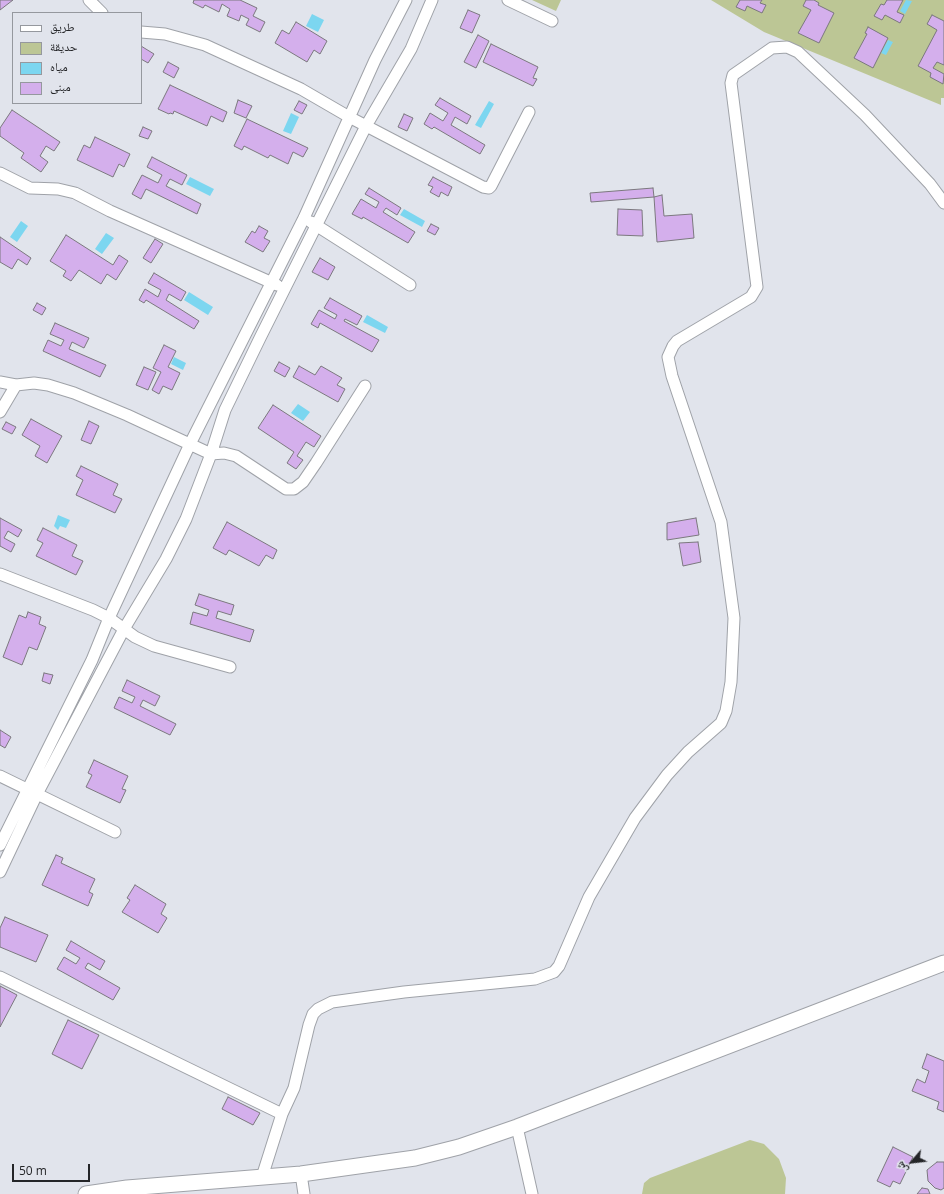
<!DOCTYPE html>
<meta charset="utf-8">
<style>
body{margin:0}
#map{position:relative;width:944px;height:1194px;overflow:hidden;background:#e1e4ec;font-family:"Open Sans","Noto Naskh Arabic",sans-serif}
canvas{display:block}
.legend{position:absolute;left:12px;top:12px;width:130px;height:92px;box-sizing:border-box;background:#e1e4ec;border:1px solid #95989e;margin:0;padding:5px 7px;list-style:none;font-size:12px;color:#242528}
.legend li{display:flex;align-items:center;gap:8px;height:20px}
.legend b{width:20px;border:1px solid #95989e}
.north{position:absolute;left:892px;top:1142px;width:40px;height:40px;-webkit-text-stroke:3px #e1e4ec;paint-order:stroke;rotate:242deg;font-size:11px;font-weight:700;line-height:16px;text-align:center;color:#242528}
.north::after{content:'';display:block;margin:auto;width:14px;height:18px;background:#242528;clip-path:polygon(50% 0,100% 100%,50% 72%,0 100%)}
.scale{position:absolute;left:12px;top:1164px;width:78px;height:18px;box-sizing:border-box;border:2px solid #242528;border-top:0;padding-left:5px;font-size:12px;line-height:14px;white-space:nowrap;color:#242528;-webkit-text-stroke:3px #e1e4ec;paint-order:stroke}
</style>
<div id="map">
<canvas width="944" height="1194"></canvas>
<ul class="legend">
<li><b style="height:5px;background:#fff"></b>طريق</li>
<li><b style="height:11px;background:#bcc695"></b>حديقة</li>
<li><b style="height:11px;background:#7cd6f0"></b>مياه</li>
<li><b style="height:11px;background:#d4afec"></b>مبنى</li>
</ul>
<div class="north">ش</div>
<div class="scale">50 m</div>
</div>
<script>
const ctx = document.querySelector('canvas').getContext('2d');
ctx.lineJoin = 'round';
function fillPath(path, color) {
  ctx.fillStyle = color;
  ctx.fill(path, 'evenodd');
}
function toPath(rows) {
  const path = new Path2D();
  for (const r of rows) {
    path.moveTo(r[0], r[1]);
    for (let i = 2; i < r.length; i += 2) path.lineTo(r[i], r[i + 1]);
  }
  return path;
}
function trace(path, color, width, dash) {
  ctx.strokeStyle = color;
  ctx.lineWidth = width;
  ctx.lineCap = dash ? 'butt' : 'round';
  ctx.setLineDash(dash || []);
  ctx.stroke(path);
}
const green = toPath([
 [532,0,561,0,556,11],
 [711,0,944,0,944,98,941,98,941,105,764,32],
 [750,1140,764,1144,779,1159,786,1178,785,1194,642,1194,644,1183,650,1178]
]);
const water = toPath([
 [906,0,912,1,905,14,900,11],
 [312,14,324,20,318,32,306,26],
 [888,40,893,42,886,55,881,53],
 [489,101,494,104,481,128,475,125],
 [291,113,299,117,291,134,283,131],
 [190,177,214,189,210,196,186,184],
 [404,209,425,221,422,227,400,215],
 [21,221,28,226,17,242,10,237],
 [106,233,114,238,102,254,95,249],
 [189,292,213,307,208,315,184,300],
 [367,315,388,327,385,333,363,322],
 [174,357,186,363,183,370,171,364],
 [298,404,310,412,303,421,291,413],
 [58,515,70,520,66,528,60,526,58,530,54,526]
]);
const building = toPath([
 [0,0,13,0,0,10,0,0],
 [194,0,240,0,257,8,253,16,265,22,260,32,246,25,249,19,241,15,239,21,227,16,230,9,222,4,219,12,205,5,203,8,193,3,194,0],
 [740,0,762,0,760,3,766,5,762,13,747,6,745,11,736,7,740,0],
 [806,0,814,0,819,3,818,5,834,13,819,43,798,33,811,10,803,6,806,0],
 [887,0,903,0,897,12,904,15,900,23,885,15,882,20,874,16,881,4,884,5,887,0],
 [468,10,480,15,472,33,460,28,468,10],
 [932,15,944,21,944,65,937,62,933,68,944,74,943,84,930,77,931,73,918,66,937,30,927,24,932,15],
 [296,22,327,41,320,54,314,50,307,62,275,43,282,30,289,34,296,22],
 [868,27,888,38,873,68,854,58,867,34,865,33,868,27],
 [478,35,489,41,476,68,464,62,478,35],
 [491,44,538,67,533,78,537,79,533,86,483,62,491,44],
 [141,46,154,54,148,63,141,59,141,46],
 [168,62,179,68,174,78,163,72,168,62],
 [170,85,227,112,223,122,211,116,207,126,174,111,173,114,170,113,169,114,158,109,170,85],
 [440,98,471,116,467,124,455,117,451,125,485,145,480,154,434,127,432,129,424,124,430,113,443,121,448,113,435,105,440,98],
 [238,100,252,106,246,118,234,113,238,100],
 [299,101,307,105,302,114,294,110,299,101],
 [12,110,60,142,54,151,46,146,40,156,48,162,41,172,21,158,24,153,0,136,0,128,12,110],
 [404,114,413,118,407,131,398,127,404,114],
 [247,119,308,148,303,157,293,152,288,164,270,155,268,158,244,146,242,150,234,146,247,119],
 [143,127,152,131,148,139,139,136,143,127],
 [95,137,130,154,124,167,119,164,113,177,77,160,84,145,90,148,95,137],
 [152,157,187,175,182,185,170,179,166,186,201,204,197,214,146,189,141,199,132,194,142,175,158,183,162,175,147,167,152,157],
 [433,177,452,187,448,196,441,192,439,197,430,192,433,187,428,185,433,177],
 [369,188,401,208,397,215,386,208,383,212,415,232,408,243,363,217,362,219,352,214,361,199,376,208,379,202,365,194,369,188],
 [653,188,654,197,591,202,590,193,653,188],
 [662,195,664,216,692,214,694,238,657,242,654,197,662,195],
 [618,209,642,210,643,236,617,235,618,209],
 [431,224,439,228,435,235,427,231,431,224],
 [259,226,268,231,264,238,270,241,263,252,245,242,252,231,255,233,259,226],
 [66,235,113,265,119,255,128,261,116,280,107,274,101,284,79,270,71,281,63,276,66,271,50,261,66,235],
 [0,237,31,258,27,265,18,259,12,269,0,262,0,237],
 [155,239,163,244,151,263,143,258,155,239],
 [320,258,335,267,328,280,312,272,320,258],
 [154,273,186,292,181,301,169,294,166,300,199,321,194,329,146,300,144,303,139,300,145,289,158,297,161,290,148,283,154,273],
 [330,298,362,316,357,325,345,319,344,321,379,340,372,352,320,323,318,328,311,324,319,310,335,319,337,315,324,308,330,298],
 [37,303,46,308,42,315,33,310,37,303],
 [55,323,89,338,84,348,72,342,69,349,106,365,100,377,43,351,48,340,61,346,64,340,50,334,55,323],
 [164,345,176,351,168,367,180,373,172,390,163,386,159,394,152,390,161,372,153,368,164,345],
 [279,362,290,368,285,377,274,371,279,362],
 [299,366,315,375,321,366,342,378,337,385,345,389,338,402,293,377,299,366],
 [144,367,156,372,148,390,136,385,144,367],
 [273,405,321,436,314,447,306,442,297,456,303,460,296,469,287,463,294,452,258,428,273,405],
 [31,419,62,436,47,463,35,456,40,446,22,435,31,419],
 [89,421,99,426,91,444,81,440,89,421],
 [6,422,16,427,12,434,2,429,6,422],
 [81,466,118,484,113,495,122,499,115,513,76,495,83,480,76,476,81,466],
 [0,518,22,530,18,537,8,531,4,538,15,544,11,552,0,546,0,518],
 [696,518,699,535,667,540,667,523,696,518],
 [227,522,277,550,273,559,266,555,259,566,229,550,226,555,213,548,227,522],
 [43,528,77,545,72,556,83,561,76,575,36,556,43,543,37,540,43,528],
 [698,542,701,562,683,566,679,543,698,542],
 [199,594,234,605,231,615,218,611,216,618,254,630,250,642,190,624,193,612,207,616,209,610,195,605,199,594],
 [28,612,41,617,39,624,46,627,37,650,29,647,22,665,3,657,19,615,26,618,28,612],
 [44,673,53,675,50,684,42,681,44,673],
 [127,680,160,696,155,706,143,700,140,706,176,724,170,735,114,708,119,697,132,703,135,697,122,691,127,680],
 [0,730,11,737,5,748,0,745,0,730],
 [94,760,128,776,122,789,126,790,120,803,86,787,92,775,88,773,94,760],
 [56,855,63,858,61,863,95,879,89,892,93,894,88,906,42,885,56,855],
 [135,885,166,904,161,914,167,918,158,933,122,912,130,900,127,898,135,885],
 [5,917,48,935,36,962,0,947,0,928,5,917],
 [71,941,105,961,100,970,88,963,85,968,120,988,113,1000,57,969,64,957,76,964,80,958,66,950,71,941],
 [0,986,17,995,0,1027,0,986],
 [68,1020,99,1035,82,1069,52,1054,68,1020],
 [927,1054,944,1061,944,1112,937,1109,939,1102,912,1091,917,1079,925,1083,929,1071,922,1068,927,1054],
 [228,1097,260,1113,253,1125,222,1109,228,1097],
 [893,1147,913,1157,900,1184,893,1181,890,1187,877,1181,893,1147],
 [937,1162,944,1162,944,1188,941,1190,935,1188,928,1181,927,1170,937,1162],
 [922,1188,928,1189,930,1194,917,1194,922,1188]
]);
const street = toPath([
 [89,0,102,13],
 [508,0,552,21],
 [141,32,165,34,205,45,301,89,351,118,483,187,489,188,491,186,529,112],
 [0,173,30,188,58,189,75,193,110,211,277,285],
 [311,222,410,285],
 [0,382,16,385,34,383,48,385,74,393,127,415,211,454,224,453,236,456,286,489,294,489,303,482,316,463,365,386],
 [0,412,16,385],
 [0,574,93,610,109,618,135,637,154,646,230,667],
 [0,776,115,832],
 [0,845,92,660,109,618,190,444,304,218,375,60,406,0],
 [0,872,37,794,124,629,166,559,186,519,211,454,225,410,260,338,366,126,411,49,432,0],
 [0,977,282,1114],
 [517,1127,532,1194],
 [301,1174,304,1194],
 [262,1177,282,1114,294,1088,309,1025,313,1014,318,1009,332,1002,404,992,535,979,554,972,559,966,589,897,635,818,667,775,688,752,721,723,726,711,731,682,734,618,721,522,672,376,668,357,673,346,677,341,751,297,757,287,731,83,733,75,772,48,787,47,798,52,865,115,930,184,944,203]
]);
const secondary = toPath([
 [86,1194,127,1188,301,1174,415,1158,459,1147,517,1127,944,963]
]);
fillPath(green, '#bcc695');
fillPath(water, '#7cd6f0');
fillPath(building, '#d4afec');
trace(building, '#7b787e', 1);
trace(street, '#9fa2a8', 13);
trace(secondary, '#9fa2a8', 17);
trace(street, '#fff', 11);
trace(secondary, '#fff', 15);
</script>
